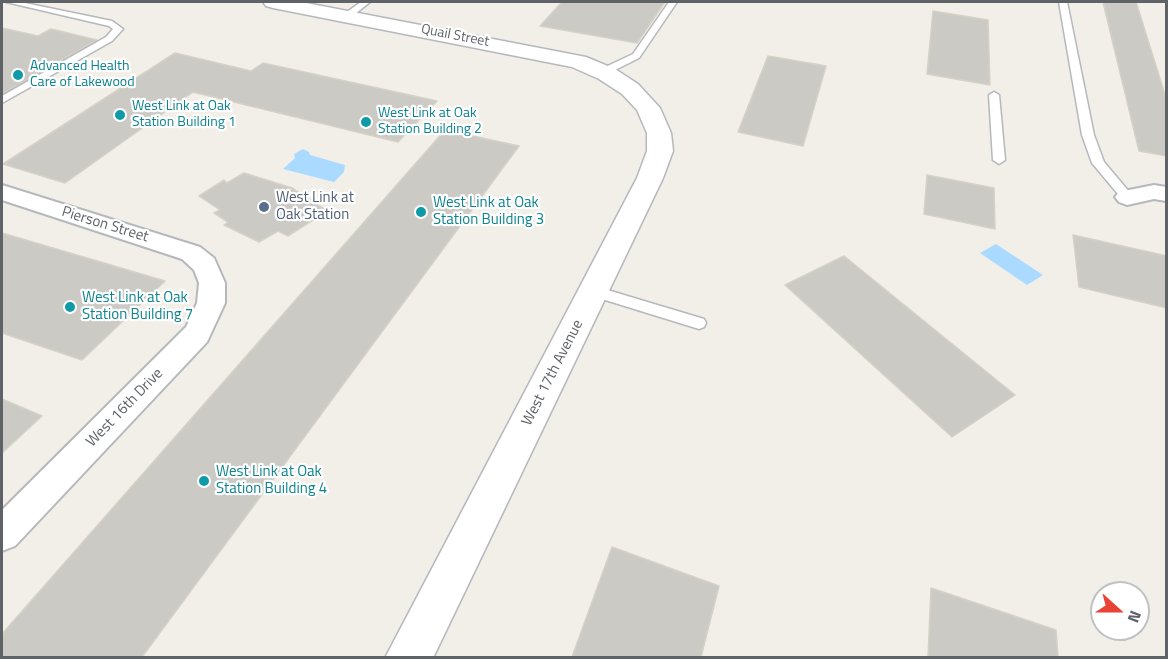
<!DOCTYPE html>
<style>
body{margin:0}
#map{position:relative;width:1168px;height:659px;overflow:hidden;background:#f1efe8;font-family:"Titillium Web",sans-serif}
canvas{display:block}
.frame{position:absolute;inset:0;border:3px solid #5f6368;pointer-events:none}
.north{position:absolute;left:1090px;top:581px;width:60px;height:60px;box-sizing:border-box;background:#fff;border:2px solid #bfc1c3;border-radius:50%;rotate:111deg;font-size:16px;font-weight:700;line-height:24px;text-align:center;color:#5f6368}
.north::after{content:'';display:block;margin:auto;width:21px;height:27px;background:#ea4335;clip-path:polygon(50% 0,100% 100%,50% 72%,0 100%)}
</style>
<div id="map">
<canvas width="1168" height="659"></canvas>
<div class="frame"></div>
<div class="north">N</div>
</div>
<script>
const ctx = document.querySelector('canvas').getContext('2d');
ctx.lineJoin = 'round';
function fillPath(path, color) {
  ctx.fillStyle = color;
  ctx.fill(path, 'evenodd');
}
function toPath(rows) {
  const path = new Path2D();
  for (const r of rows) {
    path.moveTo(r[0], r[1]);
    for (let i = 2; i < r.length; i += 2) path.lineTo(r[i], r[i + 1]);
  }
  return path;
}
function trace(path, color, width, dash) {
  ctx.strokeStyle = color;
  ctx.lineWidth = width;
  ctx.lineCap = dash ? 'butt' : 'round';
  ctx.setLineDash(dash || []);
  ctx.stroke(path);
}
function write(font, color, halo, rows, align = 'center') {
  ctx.font = font + ' "Titillium Web",sans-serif';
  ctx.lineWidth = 4.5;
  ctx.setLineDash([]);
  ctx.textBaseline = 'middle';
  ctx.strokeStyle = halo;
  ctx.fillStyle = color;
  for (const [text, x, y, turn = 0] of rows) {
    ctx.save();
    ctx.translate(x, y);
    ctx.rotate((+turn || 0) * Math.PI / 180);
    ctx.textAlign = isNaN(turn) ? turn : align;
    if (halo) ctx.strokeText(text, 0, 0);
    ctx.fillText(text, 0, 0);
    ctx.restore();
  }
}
const water = toPath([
 [303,149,309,152,310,155,345,165,344,172,334,182,283,169,295,158,294,154],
 [996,244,1043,275,1027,285,980,253]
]);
const building = toPath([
 [562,2,665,2,637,43,540,26,562,2],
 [1103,2,1136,2,1167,101,1167,156,1139,151,1103,2],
 [933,11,988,20,990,85,927,74,933,11],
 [2,28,38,36,51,29,97,40,2,94,2,28],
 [175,53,251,71,263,63,437,101,398,142,193,92,65,183,3,164,175,53],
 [768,56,826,66,803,146,738,132,768,56],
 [445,130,519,146,142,657,2,657,2,634,445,130],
 [244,173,292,188,327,211,288,236,278,231,259,242,224,225,228,222,214,213,220,210,199,196,224,180,227,183,244,173],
 [927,175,994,188,995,229,924,214,927,175],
 [2,233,165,281,82,360,2,333,2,233],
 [1073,235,1167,256,1167,308,1079,287,1073,235],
 [844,256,1015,395,952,437,785,285,844,256],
 [2,399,42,416,2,453,2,399],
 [612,547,719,586,701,657,572,657,612,547],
 [931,588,1056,630,1058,657,928,657,931,588]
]);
const service = toPath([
 [6,2,20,2,112,21,123,29,112,41,2,103,2,96,106,37,113,29,109,26,6,2],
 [361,2,370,2,350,18,344,18,344,14,361,2],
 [669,2,677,2,639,58,607,74,599,74,599,70,633,54,669,2],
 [1059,2,1067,2,1094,135,1104,162,1131,194,1133,197,1131,200,1123,200,1092,163,1082,135,1059,2],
 [994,92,999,95,1005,160,999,164,993,160,989,95,994,92],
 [594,286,704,319,706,323,704,327,699,329,589,295,587,291,589,287,594,286]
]);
const minor = toPath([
 [2,185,200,247,214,258,225,283,225,303,207,342,15,546,2,551,2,510,186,327,197,303,199,283,194,270,182,259,2,200,2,185],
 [1154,185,1166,187,1166,201,1154,199,1127,205,1119,202,1115,197,1119,192,1154,185]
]);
const tertiary = toPath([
 [263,2,301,2,586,57,615,69,638,84,660,108,671,133,673,151,663,178,433,658,385,658,637,178,647,151,647,133,637,110,622,94,599,79,572,67,273,8,266,6,263,2]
]);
const markers = [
 [18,75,6,"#0f9aa8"],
 [120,115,6,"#0f9aa8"],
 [366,122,6,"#0f9aa8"],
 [264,207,6,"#5c6f8a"],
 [421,212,6,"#0f9aa8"],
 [70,307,6,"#0f9aa8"],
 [204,481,6,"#0f9aa8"]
];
const farStreetnames = [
 ["Quail Street",455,36,11]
];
const farCulturenames = [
 ["Advanced Health",30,67],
 ["Care of Lakewood",30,83],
 ["West Link at Oak",132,107],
 ["Station Building 1",132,123],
 ["West Link at Oak",378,114],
 ["Station Building 2",378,130]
];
const serviceNames = [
 ["West Link at",276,198],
 ["Oak Station",276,215]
];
const cultureNames = [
 ["West Link at Oak",433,203],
 ["Station Building 3",433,220],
 ["West Link at Oak",82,298],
 ["Station Building 7",82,315],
 ["West Link at Oak",216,472],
 ["Station Building 4",216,489]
];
const streetNames = [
 ["Pierson Street",105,225,17],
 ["West 17th Avenue",553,373,-63],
 ["West 16th Drive",125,408,-46]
];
fillPath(water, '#aadaff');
fillPath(building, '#cccac5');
trace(building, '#d6d1c6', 1.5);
trace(service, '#b5b8bc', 3);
trace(minor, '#b5b8bc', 4);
trace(tertiary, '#b5b8bc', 3);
fillPath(service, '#fff');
fillPath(minor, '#fff');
fillPath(tertiary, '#fff');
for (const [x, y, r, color] of markers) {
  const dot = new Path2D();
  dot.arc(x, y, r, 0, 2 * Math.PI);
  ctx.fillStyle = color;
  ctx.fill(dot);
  trace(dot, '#fff', 2);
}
write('14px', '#5f6368', '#fff', farStreetnames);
write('14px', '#0d838f', '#fff', farCulturenames, 'left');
write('15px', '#4e5e75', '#fff', serviceNames, 'left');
write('15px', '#0d838f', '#fff', cultureNames, 'left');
write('15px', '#5f6368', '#fff', streetNames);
</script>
